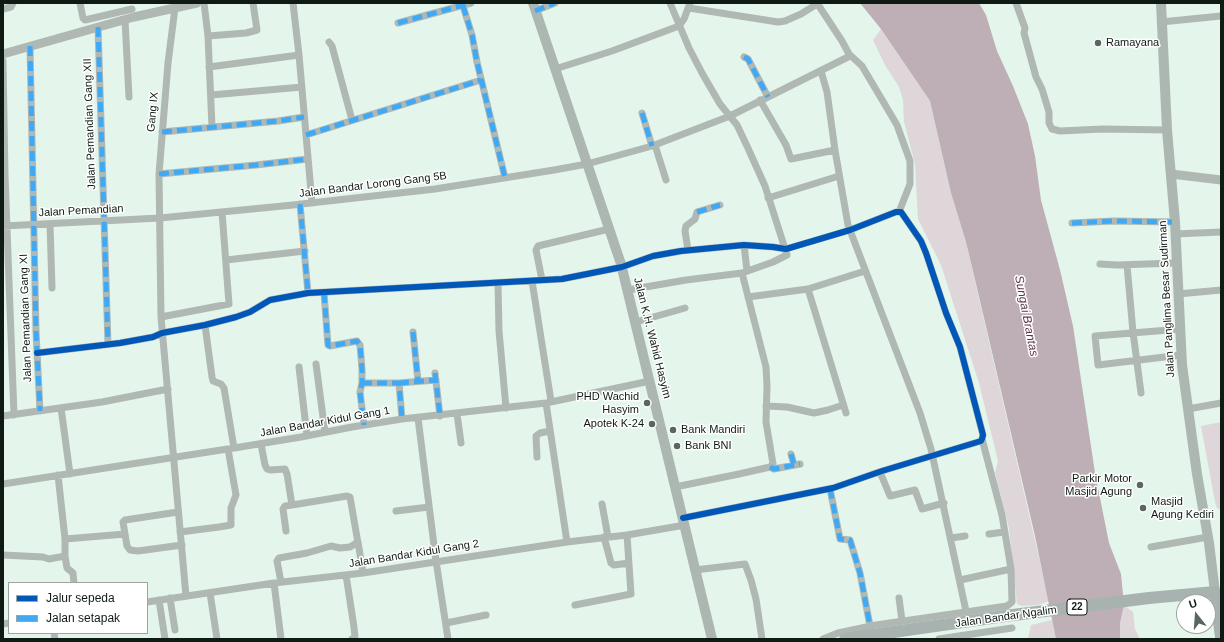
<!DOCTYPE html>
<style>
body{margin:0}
#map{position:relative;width:1224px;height:642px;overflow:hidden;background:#e4f5ec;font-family:Arial,sans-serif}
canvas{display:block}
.frame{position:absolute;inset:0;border:4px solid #0f1a14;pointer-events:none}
.legend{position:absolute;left:8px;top:582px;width:140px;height:52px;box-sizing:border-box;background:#fff;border:1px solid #9fa3a1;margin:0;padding:5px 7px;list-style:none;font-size:12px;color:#0f1a14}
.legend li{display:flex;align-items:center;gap:8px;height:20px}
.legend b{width:20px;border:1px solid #9fa3a1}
.north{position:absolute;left:1176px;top:594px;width:40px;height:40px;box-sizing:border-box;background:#fff;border:1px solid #9fa3a1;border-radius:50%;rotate:343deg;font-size:11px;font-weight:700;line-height:16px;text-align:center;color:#0f1a14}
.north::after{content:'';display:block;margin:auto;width:14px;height:18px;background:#5a6760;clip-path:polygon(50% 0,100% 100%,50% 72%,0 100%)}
</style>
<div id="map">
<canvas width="1224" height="642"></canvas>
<div class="frame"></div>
<ul class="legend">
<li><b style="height:5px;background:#0057b8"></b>Jalur sepeda</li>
<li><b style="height:5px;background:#3fa9f5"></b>Jalan setapak</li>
</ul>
<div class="north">U</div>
</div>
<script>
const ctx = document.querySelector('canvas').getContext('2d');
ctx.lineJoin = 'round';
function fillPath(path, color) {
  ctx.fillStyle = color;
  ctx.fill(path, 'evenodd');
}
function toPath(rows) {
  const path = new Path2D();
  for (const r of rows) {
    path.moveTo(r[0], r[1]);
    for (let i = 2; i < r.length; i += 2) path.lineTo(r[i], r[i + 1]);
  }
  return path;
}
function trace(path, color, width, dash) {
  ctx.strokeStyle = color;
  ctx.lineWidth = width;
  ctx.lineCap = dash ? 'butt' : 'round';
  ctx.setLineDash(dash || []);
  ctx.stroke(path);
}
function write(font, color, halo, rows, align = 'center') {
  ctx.font = font + ' Arial,sans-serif';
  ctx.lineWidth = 3;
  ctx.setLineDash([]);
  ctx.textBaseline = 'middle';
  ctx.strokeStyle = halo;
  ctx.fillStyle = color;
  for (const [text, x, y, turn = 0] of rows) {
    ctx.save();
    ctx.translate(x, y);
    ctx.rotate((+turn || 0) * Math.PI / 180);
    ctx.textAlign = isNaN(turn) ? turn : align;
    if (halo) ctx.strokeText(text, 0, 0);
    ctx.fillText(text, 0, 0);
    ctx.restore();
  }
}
const green = toPath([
 [881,29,930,101,951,193,966,242,1046,588,1049,601,1038,605,1022,606,1017,604,1009,528,995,473,998,461,979,383,941,265,918,219,915,164,904,122,903,100,899,87,885,65,873,40],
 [1221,422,1221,510,1217,508,1215,502,1201,426],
 [1124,605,1133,612,1135,629,1140,639,1120,639,1120,623],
 [1052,620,1056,639,1028,639,1031,625]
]);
const water = toPath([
 [860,3,979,3,986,15,997,51,1013,86,1028,124,1035,156,1041,200,1060,270,1073,326,1095,473,1109,543,1121,574,1124,605,1120,623,1120,639,1056,639,1035,536,977,288,966,242,951,193,930,101,881,29]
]);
const minor = toPath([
 [80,3,83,18,85,20,132,9],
 [204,3,208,36],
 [293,3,299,55,312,203],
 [1016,3,1025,28,1024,33,1036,77,1042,89,1049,112,1049,123,1052,129,1060,131,1103,129,1167,130],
 [463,6,472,35,477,62,505,178],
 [175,8,168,63,159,174,161,317,186,596],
 [689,8,778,22,785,21,801,14,817,4],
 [3,9,11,7,13,3],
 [535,11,555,3],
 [125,20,129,97],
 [1161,22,1221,16],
 [398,23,471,3],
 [98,27,108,344],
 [329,42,332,46,352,120],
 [30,46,36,331,40,411],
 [849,54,862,66,897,125,910,161,910,184,899,212],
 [744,57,748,59,768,97],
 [3,61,5,175,14,415],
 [209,67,299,55],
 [555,69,612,51,679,26,684,19,690,3],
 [821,71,827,92,835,150,848,225,920,413,931,449,966,611],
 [211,95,302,87],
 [760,100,786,145,791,159,835,150],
 [642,113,652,146],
 [212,127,208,36,246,33,257,30,253,3],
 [162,132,278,121,304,117],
 [306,135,481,80],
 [655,145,666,180],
 [159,174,256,165,308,159],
 [768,198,839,176],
 [300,204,308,293],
 [1072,223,1113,221,1175,222],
 [50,224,52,288],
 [3,226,160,218,293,205,435,189,554,170,587,164,652,146,730,116,848,57,849,54,842,41,817,3],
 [1175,234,1221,232],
 [744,245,747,271],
 [688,250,685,231,686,226,695,219,697,212,720,205],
 [226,260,305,251],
 [1100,264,1117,265,1176,263],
 [1127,265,1133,332,1141,393],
 [542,280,536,250,538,246,609,229],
 [532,281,551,401],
 [498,283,499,331,506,408],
 [808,289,846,413],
 [628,290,686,280,742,273,773,262,787,255,765,186,747,146,737,125,720,104,702,73,689,48,670,3],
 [324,293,328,345,330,346,357,341,360,345,362,369,362,383,360,392,364,425],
 [1178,294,1221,290],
 [748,297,808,289,865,271],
 [161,317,229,304,222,212],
 [636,322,685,308],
 [205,325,212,377,213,381,221,384,224,388,234,448],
 [1181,329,1095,336,1098,365,1181,355],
 [413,332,418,381],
 [37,353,120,343,153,337,162,333,205,325,236,317,250,312,270,300,308,293,562,279,622,267,653,256,681,251,744,245,773,247,786,249,850,230,896,212,901,212,921,241,926,253,946,313,960,347,983,435,982,439,981,441,882,471,833,488,683,518],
 [316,364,325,432],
 [299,367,307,436],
 [435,373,440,416],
 [362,383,399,383,402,419],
 [399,383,436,380],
 [546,403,567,542],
 [766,406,787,407,814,413,828,410,843,405],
 [61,408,70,474],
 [1188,409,1221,403],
 [457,414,461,443],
 [3,416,102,402,168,389],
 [418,418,436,561,448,639],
 [261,444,265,465,267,469,270,470,285,469,287,474,292,505,285,506,283,509,286,531],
 [791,454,794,465],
 [537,457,536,436,540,433,550,431],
 [770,467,774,469,800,464],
 [880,472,890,496,915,490,922,509,944,503],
 [58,475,65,539,65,556,67,568,73,573,74,583],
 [3,484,234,448,301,437,352,427,402,419,546,403,650,381],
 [675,487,739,474,770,467,773,464,766,422,767,386,766,367,742,273],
 [830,489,840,539,850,540,860,573,870,626],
 [602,504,608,537],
 [292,505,347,496,350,497,358,543],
 [396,511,429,507],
 [178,512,125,520,123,522,127,546,130,550,138,551,182,545],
 [180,532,219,527,231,525,231,508,236,495,228,449],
 [989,534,1004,532],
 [604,537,611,563,614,565,629,563],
 [951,538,965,536],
 [65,539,125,534],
 [1151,547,1208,537],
 [3,555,43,557,49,559,65,556],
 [695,570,745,564,751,580,756,599,762,639],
 [346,575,354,627,355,637,352,639],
 [960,580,1011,569],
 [281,582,277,561,279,558,307,553,331,546,340,548,350,547,358,542,363,573],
 [274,583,281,639],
 [210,593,217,639],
 [170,598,175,630],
 [899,598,902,621],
 [159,600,165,639],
 [147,602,274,583,363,573,567,542,627,535,685,525],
 [575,605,631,594,627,535],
 [446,623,486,615],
 [3,624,9,623],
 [54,633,55,639],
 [823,639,838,633,876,625,1007,606,1012,602,1011,569,1002,515,982,439],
 [939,639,1012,628]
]);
const tertiary = toPath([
 [3,54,134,17,197,3],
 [1171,174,1221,180]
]);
const secondary = toPath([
 [533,3,621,264,712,639],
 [1161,3,1167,130,1175,222,1182,365,1197,474,1209,543,1215,592]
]);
const trunk = toPath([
 [845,639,1005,616,1149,598,1215,592,1221,637]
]);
const quiet = toPath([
 [463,6,472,35,477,62,505,178],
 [535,11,555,3],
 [398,23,471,3],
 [98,27,108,344],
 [30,46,36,331,40,411],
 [744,57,748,59,768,97],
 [642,113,652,146],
 [162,132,278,121,304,117],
 [306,135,481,80],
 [159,174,256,165,308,159],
 [300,204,308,293],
 [697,212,720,205],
 [1072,223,1113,221,1175,222],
 [324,293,328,345,330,346,357,341,360,345,362,369,362,383,360,392,364,425],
 [413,332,418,381],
 [435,373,440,416],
 [362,383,399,383,402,419],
 [399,383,436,380],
 [791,454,794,465],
 [770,467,774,469,800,464],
 [830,489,840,539,850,540,860,573,870,626]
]);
const cycleway = toPath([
 [37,353,120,343,153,337,162,333,205,325,236,317,250,312,270,300,308,293,562,279,622,267,653,256,681,251,744,245,773,247,786,249,850,230,896,212,901,212,921,241,926,253,946,313,960,347,983,435,982,439,981,441,882,471,833,488,683,518]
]);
const markers = [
 [1098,43,4,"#5a6760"],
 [647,403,4,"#5a6760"],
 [652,424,4,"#5a6760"],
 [673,430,4,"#5a6760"],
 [677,446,4,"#5a6760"],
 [1140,485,4,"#5a6760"],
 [1143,508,4,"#5a6760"]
];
const shields = [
 [1077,607,20]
];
const shieldNames = [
 ["22",1077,607]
];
const poiNames = [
 ["Ramayana",1106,43],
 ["PHD Wachid",639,397,"right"],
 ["Hasyim",639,410,"right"],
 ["Apotek K-24",644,424,"right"],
 ["Bank Mandiri",681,430],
 ["Bank BNI",685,446],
 ["Parkir Motor",1132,479,"right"],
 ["Masjid Agung",1132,492,"right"],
 ["Masjid",1151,502],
 ["Agung Kediri",1151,515]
];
const streetNames = [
 ["Gang IX",153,112,-85],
 ["Jalan Pemandian Gang XII",90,124,-92],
 ["Jalan Bandar Lorong Gang 5B",373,185,-7],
 ["Jalan Pemandian",81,211,-3],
 ["Jalan Panglima Besar Sudirman",1167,299,-93],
 ["Jalan Pemandian Gang XI",26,318,-92],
 ["Jalan K.H. Wahid Hasyim",652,338,76],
 ["Jalan Bandar Kidul Gang 1",325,422,-10],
 ["Jalan Bandar Kidul Gang 2",414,554,-9],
 ["Jalan Bandar Ngalim",1006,617,-8]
];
const waterNames = [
 ["Sungai Brantas",1026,316,79]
];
fillPath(green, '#ded6d9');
fillPath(water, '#beaeb5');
trace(minor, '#b0b8b4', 7);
trace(tertiary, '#b0b8b4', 9);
trace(secondary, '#adb7b1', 10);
trace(trunk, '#a8b2ae', 12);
trace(quiet, '#3fa9f5', 5, [10, 5]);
trace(cycleway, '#0057b8', 6);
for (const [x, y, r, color] of markers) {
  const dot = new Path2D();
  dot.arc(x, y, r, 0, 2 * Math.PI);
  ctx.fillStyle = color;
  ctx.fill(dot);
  trace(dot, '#fff', 1.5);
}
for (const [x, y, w] of shields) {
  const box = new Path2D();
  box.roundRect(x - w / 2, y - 8, w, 16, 3);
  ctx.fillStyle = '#fff';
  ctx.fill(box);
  trace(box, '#0f1a14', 1);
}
write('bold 10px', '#0f1a14', null, shieldNames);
write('11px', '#0f1a14', '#fff', poiNames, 'left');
write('11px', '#0f1a14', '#fff', streetNames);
write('italic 12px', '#60334a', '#fff', waterNames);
</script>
